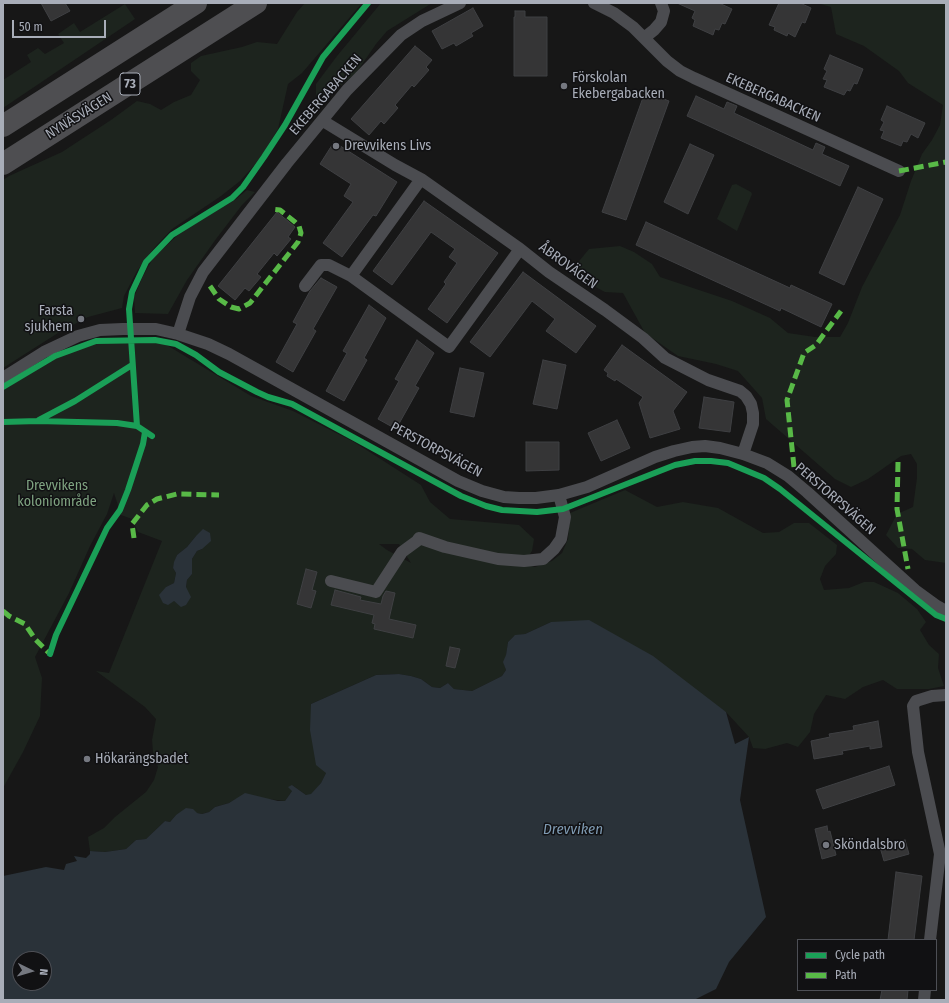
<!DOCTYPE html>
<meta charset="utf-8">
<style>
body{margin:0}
#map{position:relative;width:949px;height:1003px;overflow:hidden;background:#171717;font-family:"Fira Sans Condensed",sans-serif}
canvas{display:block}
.frame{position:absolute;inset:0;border:4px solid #a8adb8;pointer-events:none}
.legend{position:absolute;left:797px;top:939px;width:140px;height:52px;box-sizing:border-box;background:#111113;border:1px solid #4d4f55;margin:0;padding:5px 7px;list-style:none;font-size:12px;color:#a8adb8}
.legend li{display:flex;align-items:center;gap:8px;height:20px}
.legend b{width:20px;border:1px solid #4d4f55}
.north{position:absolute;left:12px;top:951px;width:40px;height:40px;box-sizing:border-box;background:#111113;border:1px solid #4d4f55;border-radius:50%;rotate:95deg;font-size:11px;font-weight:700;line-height:16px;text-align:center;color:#a8adb8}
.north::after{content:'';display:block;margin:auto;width:14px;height:18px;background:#757880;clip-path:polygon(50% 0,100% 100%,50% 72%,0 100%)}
.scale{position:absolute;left:12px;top:20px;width:94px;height:18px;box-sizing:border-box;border:2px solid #a8adb8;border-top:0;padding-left:5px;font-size:12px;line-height:14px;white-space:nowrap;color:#a8adb8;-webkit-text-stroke:3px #111113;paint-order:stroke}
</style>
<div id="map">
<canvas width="949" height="1003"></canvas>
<div class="frame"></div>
<ul class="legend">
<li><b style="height:5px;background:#1a9f57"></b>Cycle path</li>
<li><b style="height:5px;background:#58b947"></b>Path</li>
</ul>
<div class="north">N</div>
<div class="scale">50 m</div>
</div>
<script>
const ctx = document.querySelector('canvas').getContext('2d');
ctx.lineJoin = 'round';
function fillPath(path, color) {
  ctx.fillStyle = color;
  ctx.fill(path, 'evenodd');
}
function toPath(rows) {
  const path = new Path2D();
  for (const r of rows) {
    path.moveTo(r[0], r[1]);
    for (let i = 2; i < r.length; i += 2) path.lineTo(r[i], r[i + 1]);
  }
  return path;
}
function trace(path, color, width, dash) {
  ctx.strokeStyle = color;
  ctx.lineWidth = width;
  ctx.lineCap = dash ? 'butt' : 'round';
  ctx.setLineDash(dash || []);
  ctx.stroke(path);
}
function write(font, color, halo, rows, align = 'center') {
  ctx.font = font + ' "Fira Sans Condensed",sans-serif';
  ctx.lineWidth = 3;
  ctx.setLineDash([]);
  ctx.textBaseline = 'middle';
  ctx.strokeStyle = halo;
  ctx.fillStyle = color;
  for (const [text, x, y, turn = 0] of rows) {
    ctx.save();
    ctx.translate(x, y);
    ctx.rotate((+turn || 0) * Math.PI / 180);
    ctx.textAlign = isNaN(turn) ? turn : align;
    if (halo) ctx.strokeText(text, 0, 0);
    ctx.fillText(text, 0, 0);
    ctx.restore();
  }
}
const green = toPath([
 [305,3,362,3,302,73,288,84,278,129,260,159,240,181,221,196,172,229,155,247,137,271,124,296,122,308,88,317,58,333,3,368,3,180,9,176,62,152,111,120,137,101,150,104,161,110,174,102,191,95,200,80,191,71,191,63,201,56,242,47,257,42,277,44,297,12],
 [381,3,432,3,387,31,376,44,356,73,323,100,316,95,316,84,337,56],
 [817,3,946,3,946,563,925,560,912,549,898,548,886,535,897,514,913,507,917,478,917,464,911,454,901,456,868,479,851,487,835,479,766,419,762,398,738,371,716,364,678,356,645,333,623,293,605,292,582,280,573,271,580,260,589,249,620,246,634,252,652,264,660,277,732,301,770,318,788,333,815,337,840,337,848,323,862,287,900,215,911,181,922,154,932,140,940,125,943,105,908,83,899,71,864,46,836,34,831,7],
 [125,4,135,19,3,108,3,80,31,62,27,55,38,48,45,54,64,43,58,34,74,23,80,32],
 [736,184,751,192,752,194,737,231,717,219,732,185],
 [247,190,255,192,242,205,216,239,187,280,168,314,135,313,134,297,143,276,153,258,181,232,236,199],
 [138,341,165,344,251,396,293,411,354,442,421,485,430,502,450,519,519,525,534,539,532,551,523,564,535,567,552,561,562,553,568,539,570,513,625,490,657,507,683,502,718,508,763,533,779,532,794,523,809,523,837,545,836,554,825,566,820,579,824,590,849,588,864,582,874,582,898,593,917,609,926,622,920,630,929,645,939,654,938,668,944,686,929,689,897,689,883,680,863,687,845,699,826,695,814,714,810,732,798,747,787,743,765,749,753,748,749,737,726,712,551,622,525,634,514,636,508,642,506,656,504,662,506,670,502,676,472,691,454,689,448,683,440,688,432,687,421,679,411,676,399,674,376,675,311,704,326,773,321,783,311,795,306,795,292,785,292,791,285,801,268,799,236,799,229,803,215,807,209,812,202,814,197,813,176,815,170,822,165,821,146,839,136,840,126,849,105,852,90,851,88,837,104,828,115,817,146,792,154,780,158,767,153,752,152,740,156,719,145,707,96,671,109,673,162,541,138,532,132,519,121,515,114,493,107,514,90,546,69,593,35,657,42,678,40,716,23,752,3,788,3,390,52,360,73,350,93,344],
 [196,536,202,549,197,551,192,559,192,574,187,580,186,587,177,603,174,601,166,587,174,583,176,573,173,568,177,555,187,547],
 [379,544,399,544,411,563,387,550]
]);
const water = toPath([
 [203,529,210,533,211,541,202,549,197,551,192,559,192,574,187,580,186,587,191,597,186,605,181,607,174,601,168,605,163,603,159,595,166,587,174,583,176,573,173,568,174,562,177,555,187,547,196,536],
 [589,620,653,656,726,712,735,744,749,737,740,800,766,917,729,962,716,989,694,1000,3,1000,3,876,46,867,64,870,66,864,77,861,74,856,86,858,90,854,90,851,105,852,126,849,136,840,146,839,165,821,170,822,176,815,186,808,193,809,197,813,202,814,209,812,215,807,229,803,245,793,278,801,285,801,292,791,288,787,292,785,306,795,311,794,321,783,326,773,316,765,310,730,311,704,376,675,399,674,411,676,421,679,432,687,440,688,448,683,454,689,472,691,502,676,506,670,503,662,506,655,508,642,515,635,525,634,551,622],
 [20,959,44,959,44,983,20,983]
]);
const building = toPath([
 [41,3,65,3,70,11,51,21,41,3],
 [677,3,719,3,732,9,725,24,722,23,719,30,715,29,713,35,693,26,695,20,692,18,695,11,677,3],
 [779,3,800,3,811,8,805,23,802,22,795,37,788,33,787,36,774,30,775,27,769,25,779,3],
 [473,8,483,26,471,33,473,36,456,46,454,43,442,49,432,31,473,8],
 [515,11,525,11,525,17,547,17,547,76,514,76,514,17,515,17,515,11],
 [415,46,432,60,426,67,429,70,414,87,412,85,395,105,398,108,384,124,381,121,369,135,351,119,415,46],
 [830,55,863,69,857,84,854,83,850,91,847,90,844,95,824,87,827,80,823,79,827,71,824,69,830,55],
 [645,92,669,101,626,220,602,212,645,92],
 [696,96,724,109,727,102,737,106,734,113,813,150,816,143,825,147,822,154,849,166,840,186,687,116,696,96],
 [887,106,925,123,918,138,911,134,907,142,903,141,901,146,881,138,884,131,880,130,884,122,881,120,887,106],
 [334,142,397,182,376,216,373,215,342,257,323,243,353,202,344,196,351,184,320,164,334,142],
 [690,144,714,155,688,214,664,202,690,144],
 [858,187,883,199,844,285,819,273,858,187],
 [424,201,498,253,447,323,428,309,446,284,444,282,457,263,449,257,455,249,431,232,392,285,373,271,424,201],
 [277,212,295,227,288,237,291,239,277,256,274,253,257,274,261,277,249,291,245,288,235,300,218,286,277,212],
 [646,222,790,288,791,285,832,304,821,327,781,308,780,311,636,245,646,222],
 [523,272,596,326,576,353,546,331,555,319,532,301,490,357,470,342,523,272],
 [321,278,337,287,313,329,316,331,293,372,276,362,297,324,293,322,310,291,321,278],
 [369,305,386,318,364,358,367,360,344,401,326,391,347,353,343,351,369,305],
 [417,340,434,353,415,386,419,388,396,429,378,419,399,381,395,379,417,340],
 [622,345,687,392,673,411,680,429,650,438,639,403,643,397,616,379,615,381,607,376,608,373,604,370,622,345],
 [543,360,566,365,557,409,533,404,543,360],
 [460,368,484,373,474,417,450,412,460,368],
 [704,397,734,402,730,432,699,428,704,397],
 [617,420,630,448,601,461,588,433,617,420],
 [526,442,559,442,559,470,526,471,526,442],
 [306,569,317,572,312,590,316,591,311,608,297,604,306,569],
 [335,590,361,597,360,600,381,604,383,596,386,591,395,593,389,619,416,625,413,638,374,629,375,624,372,623,374,615,331,605,335,590],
 [450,647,460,649,455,668,446,666,450,647],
 [878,721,882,747,870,749,870,746,842,751,843,754,814,759,811,741,830,737,829,734,854,730,853,726,878,721],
 [889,766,895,785,823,809,816,790,889,766],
 [827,826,828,832,830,831,836,855,822,859,815,829,827,826],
 [905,840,909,854,884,861,880,847,905,840],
 [896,872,922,876,914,940,888,940,896,872],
 [882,990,908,990,907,1000,880,1000,882,990]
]);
const minor = toPath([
 [594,3,614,13,633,27,644,38,654,30,661,22,664,11,661,3],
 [644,38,667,61,680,71,694,78,899,171],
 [323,121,395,165,421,179,520,249,549,272,605,310,643,338,665,358,708,380,740,391,746,396,751,404,753,413,753,424,743,454],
 [351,276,421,179],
 [305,286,321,265,329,265,351,276,449,347,520,249],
 [178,334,190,297,203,272,287,163,347,90,401,35,422,21,460,3],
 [3,378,44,352,78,336,100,330,123,329,156,329,178,334,208,344,229,354,458,481,482,491,504,497,519,498,536,498,559,495,587,487,655,457,674,451,692,447,705,446,720,448,743,454,767,463,788,476,807,492,915,590,937,606,946,611],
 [331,581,376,592,402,552,417,541,419,538,445,547,498,559,524,561,543,559,554,549,561,539,565,517,559,495],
 [930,940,940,854,918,752,913,706,916,701,932,696,946,695],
 [924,1000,925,990]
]);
const motorway = toPath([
 [3,126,196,3],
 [3,164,256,3]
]);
const quiet = toPath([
 [899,171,946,162],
 [210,286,219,299,231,307,239,309,250,303,298,242,301,233,299,226,295,222,280,210,271,209],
 [898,462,897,509,908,569],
 [794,467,787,400,804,353,816,345,841,311],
 [134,538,132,524,147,505,157,499,177,494,219,495],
 [3,611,9,616,25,624,35,639,50,654]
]);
const cycleway = toPath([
 [3,387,55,356,96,341,155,340,176,344,196,355,219,372,257,392,268,397,292,404,461,496,486,506,502,510,537,512,563,509,675,465,695,461,711,461,728,463,764,478,780,489,936,615,946,619],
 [39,420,75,401,132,365],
 [3,422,38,421,117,423,137,426,152,436],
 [137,426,129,309,132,292,146,262,172,235,232,198,243,187,264,157,285,125,323,57,368,3],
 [50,654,56,635,107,528,120,510,128,490,143,444,145,432]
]);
const markers = [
 [564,86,4,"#757880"],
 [336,146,4,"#757880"],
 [81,319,4,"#757880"],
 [87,759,4,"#757880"],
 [826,845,4,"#757880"]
];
const shields = [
 [130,84,20]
];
const shieldNames = [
 ["73",130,84]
];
const poiNames = [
 ["Förskolan",572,78],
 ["Ekebergabacken",572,94],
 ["Drevvikens Livs",344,146],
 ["Farsta",73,311,"right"],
 ["sjukhem",73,327,"right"],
 ["Hökarängsbadet",95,759],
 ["Sköndalsbro",834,845]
];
const streetNames = [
 ["EKEBERGABACKEN",326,95,-49],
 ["EKEBERGABACKEN",773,98,24],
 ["NYNÄSVÄGEN",79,116,-32],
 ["ÅBROVÄGEN",568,266,36],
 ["PERSTORPSVÄGEN",436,450,28],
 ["PERSTORPSVÄGEN",835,499,41]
];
const parkNames = [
 ["Drevvikens",57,486],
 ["koloniområde",57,502]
];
const waterNames = [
 ["Drevviken",573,830]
];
fillPath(green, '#1d241e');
fillPath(water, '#2a3239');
fillPath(building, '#353536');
trace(building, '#3f4043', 1);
trace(minor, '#4b4c50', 12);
trace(motorway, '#4e4e51', 22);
trace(quiet, '#58b947', 5, [10, 5]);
trace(cycleway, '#1a9f57', 6);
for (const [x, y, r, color] of markers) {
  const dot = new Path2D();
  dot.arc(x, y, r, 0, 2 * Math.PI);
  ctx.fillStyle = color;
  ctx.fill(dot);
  trace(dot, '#111113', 1.5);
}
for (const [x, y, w] of shields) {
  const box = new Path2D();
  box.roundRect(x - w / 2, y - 11, w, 22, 3);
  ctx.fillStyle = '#111113';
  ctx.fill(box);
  trace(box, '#a8adb8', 1);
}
write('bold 13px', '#a8adb8', null, shieldNames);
write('14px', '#a8adb8', '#111113', poiNames, 'left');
write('14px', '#a8adb8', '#111113', streetNames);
write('14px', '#7fa381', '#111113', parkNames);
write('italic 15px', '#7f9bb3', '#111113', waterNames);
</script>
